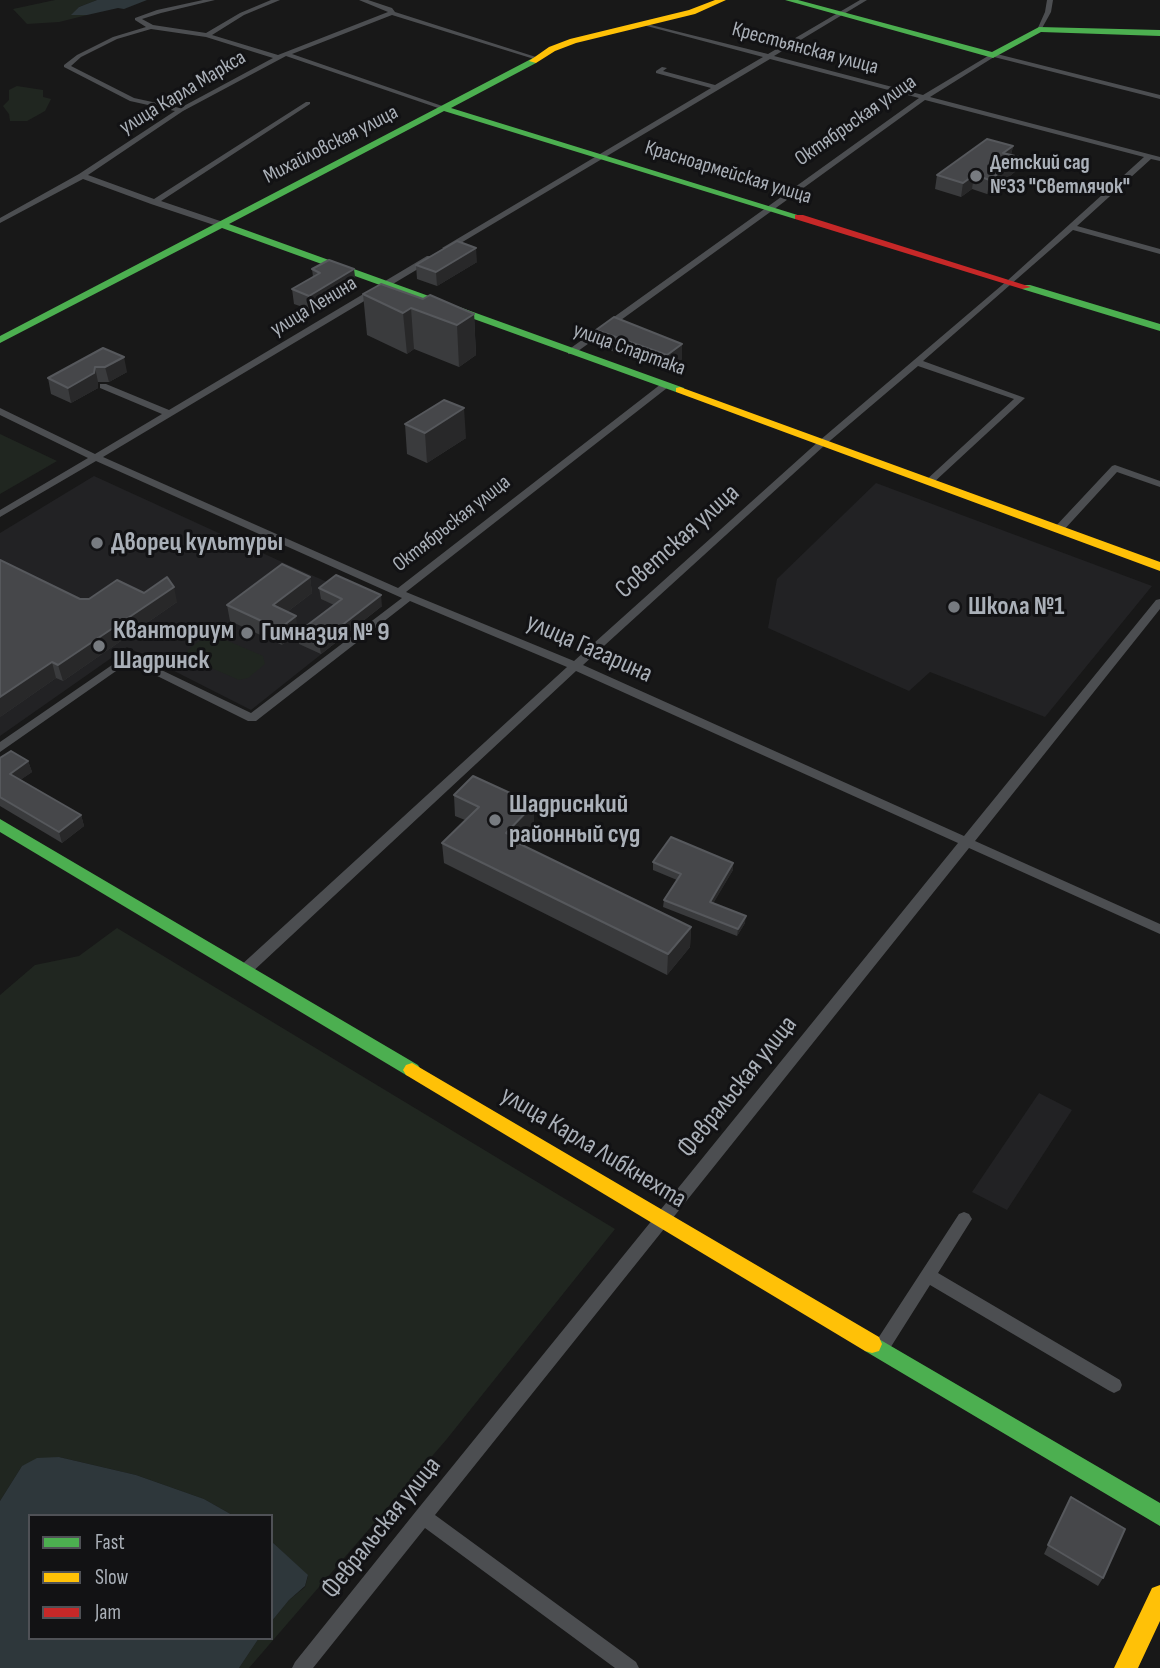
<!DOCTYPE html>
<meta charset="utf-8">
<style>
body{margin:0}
#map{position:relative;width:1160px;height:1668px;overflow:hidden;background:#181818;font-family:"Sofia Sans Condensed",sans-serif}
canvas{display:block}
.legend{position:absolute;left:28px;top:1514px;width:245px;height:126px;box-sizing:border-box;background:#121214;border:2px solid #4f5156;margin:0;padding:9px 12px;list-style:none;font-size:21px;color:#aab0b8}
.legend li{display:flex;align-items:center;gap:14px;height:35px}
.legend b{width:35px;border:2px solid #4f5156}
</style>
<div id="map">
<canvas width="1160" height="1668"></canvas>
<ul class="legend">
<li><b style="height:9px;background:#4caf50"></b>Fast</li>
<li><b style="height:9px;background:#ffc107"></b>Slow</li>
<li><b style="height:9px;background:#c62828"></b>Jam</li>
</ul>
</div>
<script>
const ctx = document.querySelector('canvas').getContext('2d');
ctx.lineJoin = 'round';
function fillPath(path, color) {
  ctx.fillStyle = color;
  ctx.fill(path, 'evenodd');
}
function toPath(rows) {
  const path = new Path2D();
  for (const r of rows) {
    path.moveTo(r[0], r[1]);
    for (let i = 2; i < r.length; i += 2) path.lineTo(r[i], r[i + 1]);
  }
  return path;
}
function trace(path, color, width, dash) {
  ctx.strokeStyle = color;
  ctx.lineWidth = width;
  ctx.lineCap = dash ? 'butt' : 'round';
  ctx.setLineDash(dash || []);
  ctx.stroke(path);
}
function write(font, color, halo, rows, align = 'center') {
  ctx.font = font + ' "Sofia Sans Condensed",sans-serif';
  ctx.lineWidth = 6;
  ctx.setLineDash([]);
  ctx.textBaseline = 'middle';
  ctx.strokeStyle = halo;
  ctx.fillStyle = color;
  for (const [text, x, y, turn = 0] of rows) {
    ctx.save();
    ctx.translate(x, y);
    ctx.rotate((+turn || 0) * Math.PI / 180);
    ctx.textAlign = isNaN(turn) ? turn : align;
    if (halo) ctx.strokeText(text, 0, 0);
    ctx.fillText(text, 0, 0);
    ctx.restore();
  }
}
const built = toPath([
 [94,476,293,567,382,606,251,710,127,647,0,736,0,533],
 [876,483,1152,586,1045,717,930,672,909,691,768,628,777,579],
 [1039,1093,1072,1110,1007,1210,972,1192]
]);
const green = toPath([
 [55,0,97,0,79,7,72,15,87,15,59,22,27,24,13,9],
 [17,86,43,90,43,97,51,99,45,111,27,121,10,121,9,114,3,106,9,100,9,90],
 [0,434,57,461,0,494],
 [214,635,263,656,265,664,248,678,239,680,186,657,188,650,203,638],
 [117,928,615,1229,446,1440,249,1668,239,1668,259,1638,271,1638,271,1622,289,1600,305,1587,308,1576,271,1541,271,1516,234,1516,204,1499,136,1475,59,1457,22,1466,0,1501,0,995,35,965,79,956]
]);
const water = toPath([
 [97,0,147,0,124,9,118,8,87,15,71,15,79,7],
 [59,1457,136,1475,204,1499,234,1516,30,1516,30,1638,259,1638,239,1668,0,1668,0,1501,22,1466,37,1458],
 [271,1541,308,1575,305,1586,289,1600,271,1622]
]);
const street = toPath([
 [203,0,215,0,161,13,142,19,153,25,206,33,240,13,271,0,280,0,244,15,212,35,278,55,388,12,359,0,368,0,392,8,395,12,539,58,534,59,392,15,292,54,448,108,448,110,444,110,286,56,183,111,88,175,154,199,306,102,310,102,310,104,161,201,226,223,226,227,220,227,151,204,83,179,0,223,0,218,79,174,175,111,130,101,64,67,64,65,77,55,113,37,146,27,135,20,135,18,157,10,203,0],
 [151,29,206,37,273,58,180,108,134,98,71,66,81,57,117,39,151,29],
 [860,0,867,0,774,56,923,95,993,53,1160,95,1160,99,994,57,930,97,1160,157,1160,161,1151,159,1077,226,1160,249,1160,254,1073,230,923,361,1025,398,932,484,929,485,924,482,1014,399,918,366,825,445,583,665,964,836,1156,600,1160,599,1160,609,975,841,1160,924,1160,934,969,848,435,1515,636,1662,639,1668,615,1668,425,1528,313,1668,292,1668,295,1662,417,1510,958,843,576,671,249,975,239,975,237,971,239,967,567,667,410,601,256,721,248,721,129,662,0,752,0,742,128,654,251,713,402,598,96,461,0,517,0,510,88,458,0,415,0,408,95,454,162,414,100,388,100,384,106,384,169,410,427,256,433,256,433,260,103,457,398,588,661,384,667,384,667,388,406,592,574,661,819,441,1008,280,1144,157,925,100,574,354,568,354,568,350,919,98,770,59,449,250,442,248,711,88,656,73,656,71,662,67,667,68,663,71,715,85,763,57,643,25,643,23,768,54,860,0],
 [1047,0,1053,0,1051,12,1041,30,1037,30,1045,12,1047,0],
 [1115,465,1160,481,1160,487,1117,472,1062,532,1054,532,1054,528,1112,466,1115,465],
 [964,1212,969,1214,972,1219,938,1273,1120,1380,1122,1385,1120,1390,1114,1393,1108,1390,930,1285,887,1353,881,1355,875,1353,873,1348,875,1343,959,1214,964,1212]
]);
const fast = toPath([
 [785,0,798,0,992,52,1039,27,1160,30,1160,36,1041,32,993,58,785,0],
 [533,58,536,59,536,63,451,108,804,217,795,219,444,111,229,224,684,388,684,392,676,392,222,228,0,343,0,336,533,58],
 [1022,285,1030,285,1160,324,1160,331,1022,289,1022,285],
 [0,819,418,1065,421,1070,418,1075,412,1077,406,1075,0,832,0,819],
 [872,1335,1160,1503,1160,1526,865,1351,862,1344,865,1337,872,1335]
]);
const slow = toPath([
 [715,0,726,0,695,14,576,43,555,51,536,63,529,61,549,47,570,39,689,10,715,0],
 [680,387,1160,562,1160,571,676,392,676,388,680,387],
 [412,1063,879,1337,882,1344,879,1351,872,1353,865,1351,406,1075,403,1070,406,1065,412,1063],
 [1160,1585,1160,1621,1138,1668,1114,1668,1152,1588,1160,1585]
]);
const jam = toPath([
 [795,215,803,215,1031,287,1022,289,795,219,795,215]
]);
const wall = toPath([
 [1013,146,1011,155,1016,171,987,194,972,189,961,197,935,189,937,175],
 [477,262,437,286,417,279,416,265],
 [312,269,356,284,311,310,294,304,292,289,313,277],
 [363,294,423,299,474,314,476,355,459,367,414,349,407,354,367,335],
 [596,330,682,359,666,371,596,345],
 [103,348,127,372,109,382,98,382,98,388,71,403,51,394,48,378],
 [405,424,466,438,427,463,407,454],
 [310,577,312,593,287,612,298,632,334,605,321,599,319,588,382,606,321,654,299,644,297,633,282,645,230,621,227,605],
 [144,593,177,602,63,681,56,678,0,717,80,599],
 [0,758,28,761,32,772,20,780,81,815,84,826,62,843,0,806],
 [454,795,534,825,521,839,523,841,523,845,691,927,690,947,667,975,444,863,442,843,465,820,455,816],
 [653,862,733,863,733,870,713,903,745,923,737,936,663,907,664,900,677,880,653,870],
 [1071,1497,1103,1578,1098,1586,1044,1554]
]);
const shadedWall = toPath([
 [1013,146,1010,160,1003,153],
 [1019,157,1016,171,987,194,990,180],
 [974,175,972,189,961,197,963,183],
 [476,248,477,262,437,286,436,272],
 [354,269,356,284,311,310,309,296],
 [411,308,414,349,407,354,403,313],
 [474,314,476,355,459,367,457,325],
 [682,344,682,359,666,371,667,355],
 [124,357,127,372,109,382,105,367],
 [95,367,98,382,98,388,71,403,68,388],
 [464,408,466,438,427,463,425,433],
 [310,577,312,593,275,621,273,605],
 [174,587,177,602,63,681,58,665],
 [381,595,382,606,321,654,319,643],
 [296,616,298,632,282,645,279,629],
 [52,662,56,678,0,717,0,697],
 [28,761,32,772,13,785,10,774],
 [534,804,534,825,507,853,506,833],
 [81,815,84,826,62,843,59,832],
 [733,863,733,870,710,909,710,902],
 [746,916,745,923,737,936,738,929],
 [691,927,690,947,667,975,668,954]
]);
const building = toPath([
 [987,139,1013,146,1003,153,1019,157,990,180,974,175,963,183,937,175,987,139],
 [457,241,476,248,436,272,416,265,457,241],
 [329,260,354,269,309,296,292,289,320,273,312,269,329,260],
 [381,284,423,299,430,295,474,314,457,325,411,308,403,313,363,294,381,284],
 [614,317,682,344,667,355,596,330,614,317],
 [103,348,124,357,105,367,95,367,94,373,68,388,48,378,103,348],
 [444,400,464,408,425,433,405,424,444,400],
 [0,560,80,599,89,599,117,580,144,593,167,577,174,587,58,665,52,662,0,697,0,560],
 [282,564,310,577,273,605,296,616,279,629,227,605,282,564],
 [336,575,381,595,319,643,297,633,342,599,319,588,336,575],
 [11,751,28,761,10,774,81,815,59,832,0,797,0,758,11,751],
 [473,776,534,804,506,833,523,841,520,844,691,927,668,954,442,843,479,807,454,795,473,776],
 [671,837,733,863,710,902,746,916,738,929,664,900,681,874,653,862,671,837],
 [1071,1497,1125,1529,1103,1578,1048,1545,1071,1497]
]);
const markers = [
 [976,176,7,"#777b80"],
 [97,543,7,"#777b80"],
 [954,607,7,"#777b80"],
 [247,633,7,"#777b80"],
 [99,646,7,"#777b80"],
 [495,820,7,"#777b80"]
];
const farStreetnames = [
 ["Крестьянская улица",805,49,15],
 ["улица Карла Маркса",183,93,-31],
 ["Октябрьская улица",856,121,-35],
 ["Михайловская улица",331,145,-27],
 ["Красноармейская улица",728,173,17],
 ["улица Ленина",314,307,-31],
 ["улица Спартака",629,350,20],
 ["Октябрьская улица",452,524,-38]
];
const farPoinames = [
 ["Детский сад",990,164],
 ["№33 \"Светлячок\"",990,188]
];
const streetNames = [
 ["Советская улица",678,542,-42],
 ["улица Гагарина",589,649,24],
 ["Февральская улица",738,1087,-51],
 ["улица Карла Либкнехта",593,1148,31],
 ["Февральская улица",382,1528,-51]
];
const poiNames = [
 ["Дворец культуры",111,543],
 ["Школа №1",968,607],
 ["Кванториум",113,631],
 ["Шадринск",113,661],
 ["Гимназия № 9",261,633],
 ["Шадриснкий",509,805],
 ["районный суд",509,835]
];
fillPath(built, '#222224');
fillPath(green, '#202620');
fillPath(water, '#2e373b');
fillPath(street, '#4c4e51');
fillPath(fast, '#4caf50');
fillPath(slow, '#ffc107');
fillPath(jam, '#c62828');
fillPath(wall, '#3a3b3d');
fillPath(shadedWall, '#282829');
fillPath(building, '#46474a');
trace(building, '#56585c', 2);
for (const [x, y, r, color] of markers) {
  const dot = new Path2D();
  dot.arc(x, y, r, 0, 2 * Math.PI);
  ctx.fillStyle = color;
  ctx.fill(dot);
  trace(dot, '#121214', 2.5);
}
write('21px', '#aab0b8', '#121214', farStreetnames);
write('bold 21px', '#aab0b8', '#121214', farPoinames, 'left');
write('26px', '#aab0b8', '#121214', streetNames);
write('bold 26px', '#aab0b8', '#121214', poiNames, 'left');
</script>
